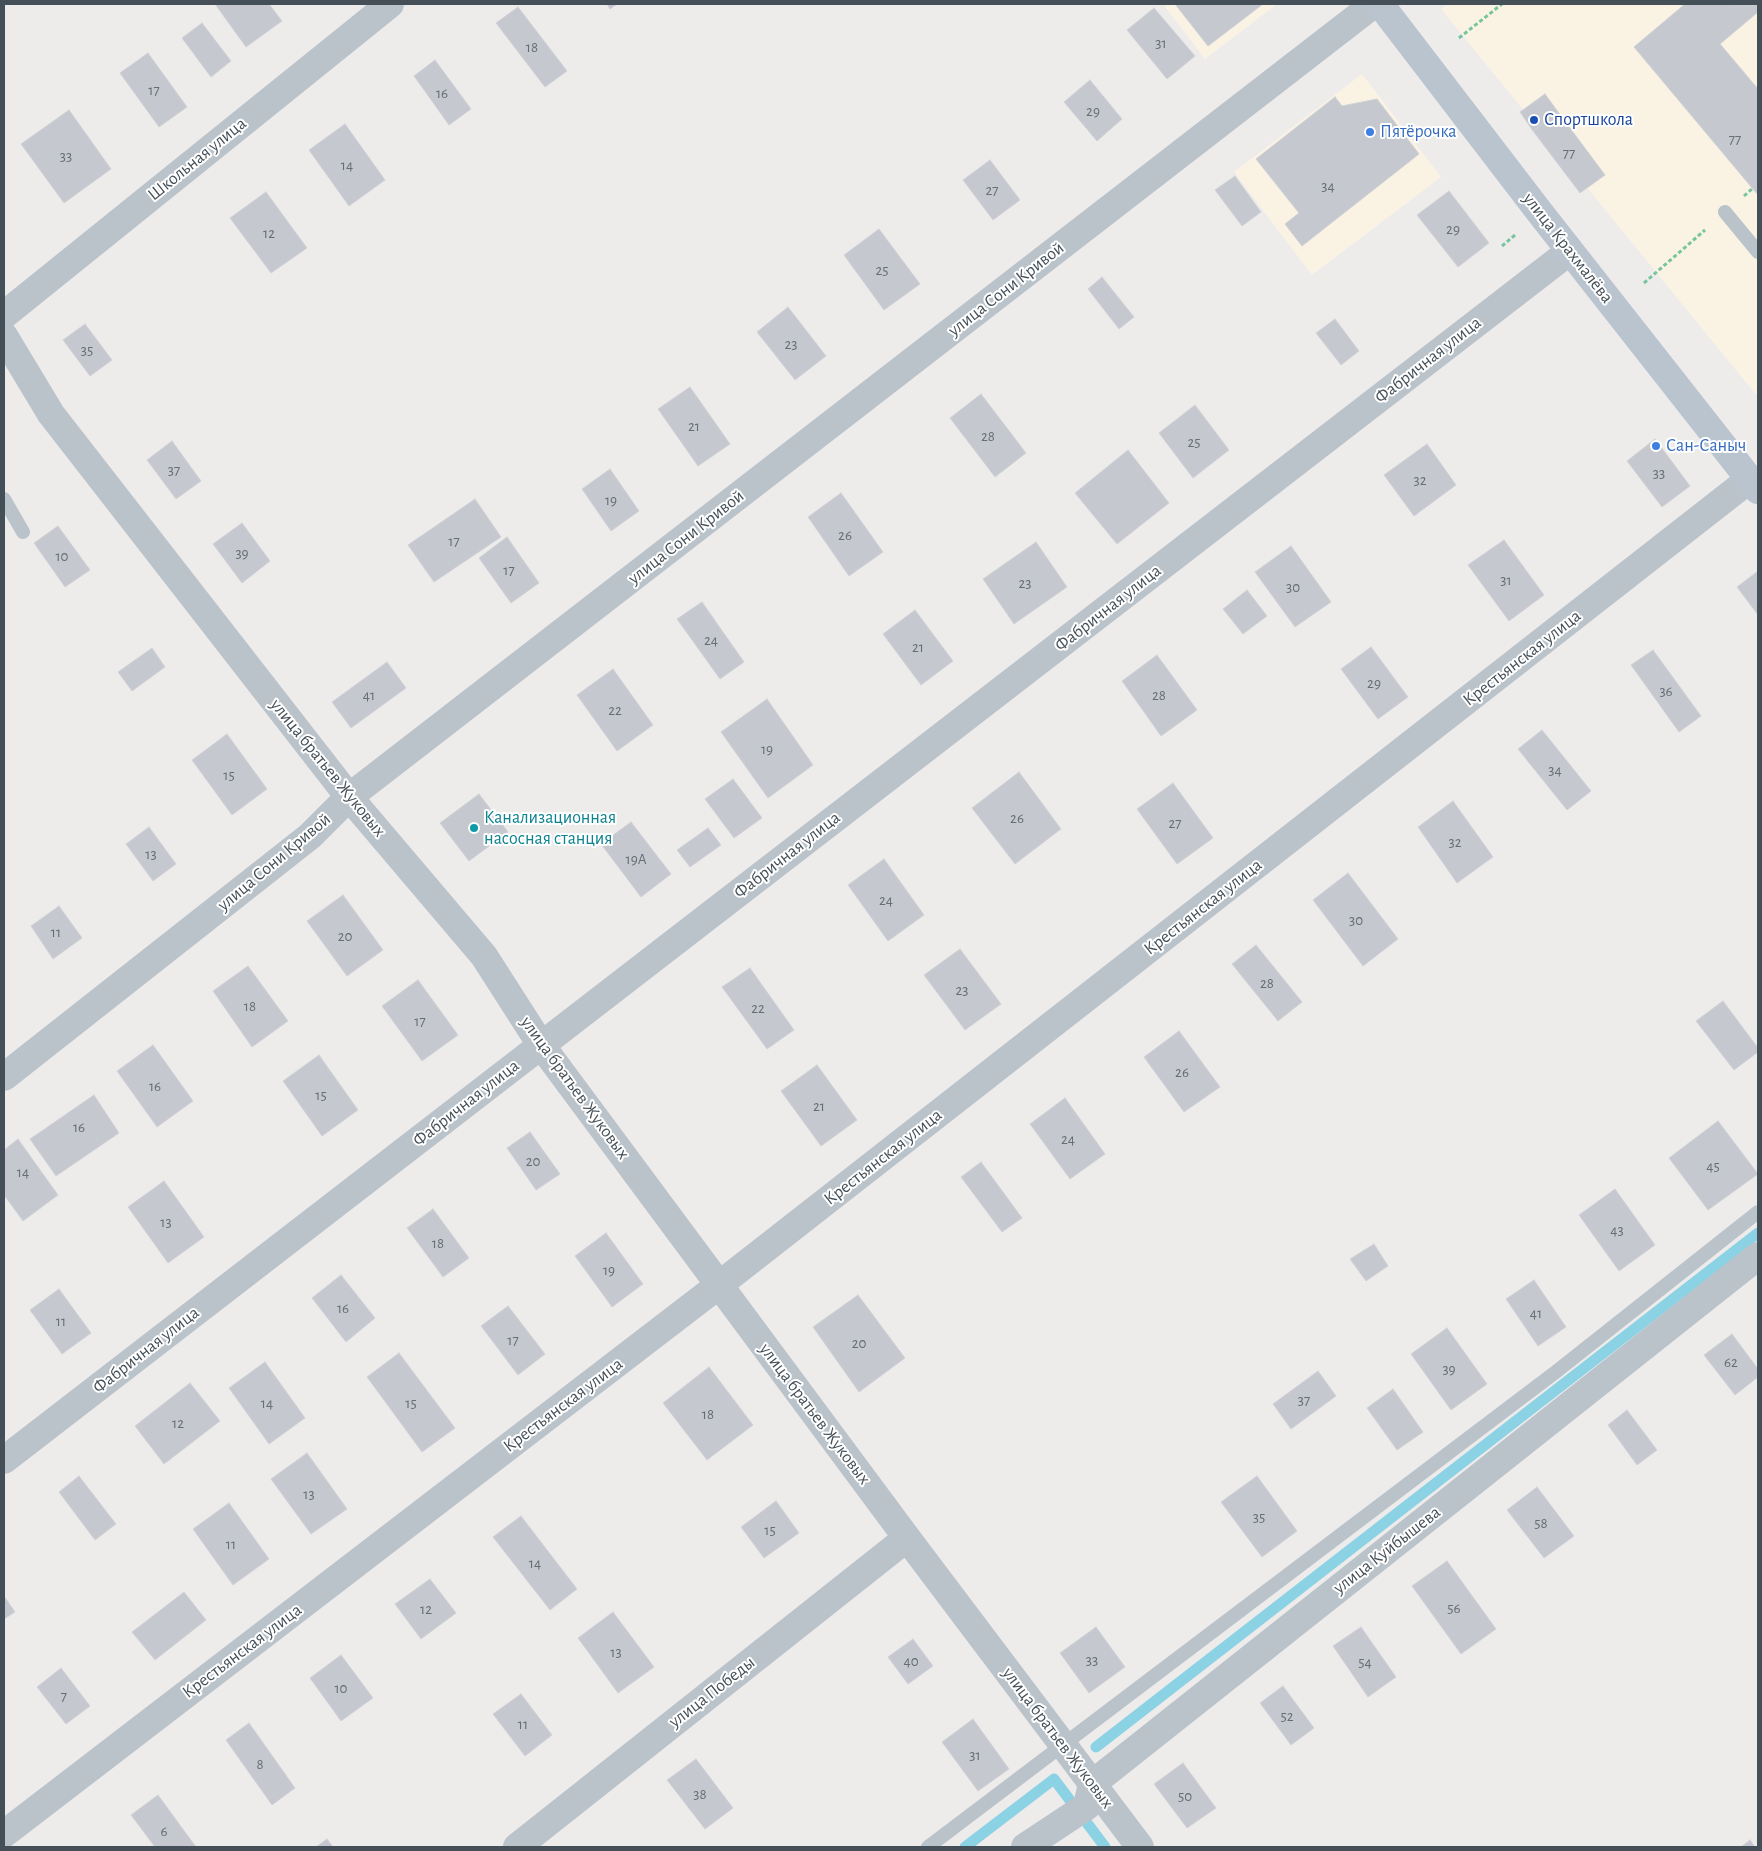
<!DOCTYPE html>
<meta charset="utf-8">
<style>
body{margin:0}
#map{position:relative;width:1762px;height:1851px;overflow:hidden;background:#eeebeb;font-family:"Alegreya Sans",sans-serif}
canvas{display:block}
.frame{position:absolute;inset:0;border:5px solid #454f57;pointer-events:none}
</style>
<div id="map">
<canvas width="1762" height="1851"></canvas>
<div class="frame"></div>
</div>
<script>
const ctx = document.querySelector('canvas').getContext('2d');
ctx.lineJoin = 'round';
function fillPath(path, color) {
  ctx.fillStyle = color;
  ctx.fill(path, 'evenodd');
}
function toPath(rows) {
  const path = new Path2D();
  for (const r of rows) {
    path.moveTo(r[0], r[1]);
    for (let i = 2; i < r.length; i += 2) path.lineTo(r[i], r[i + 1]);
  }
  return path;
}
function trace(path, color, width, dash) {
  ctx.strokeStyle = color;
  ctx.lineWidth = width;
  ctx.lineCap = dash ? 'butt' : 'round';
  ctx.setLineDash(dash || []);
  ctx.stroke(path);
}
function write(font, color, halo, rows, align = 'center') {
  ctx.font = font + ' "Alegreya Sans",sans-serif';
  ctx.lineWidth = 4;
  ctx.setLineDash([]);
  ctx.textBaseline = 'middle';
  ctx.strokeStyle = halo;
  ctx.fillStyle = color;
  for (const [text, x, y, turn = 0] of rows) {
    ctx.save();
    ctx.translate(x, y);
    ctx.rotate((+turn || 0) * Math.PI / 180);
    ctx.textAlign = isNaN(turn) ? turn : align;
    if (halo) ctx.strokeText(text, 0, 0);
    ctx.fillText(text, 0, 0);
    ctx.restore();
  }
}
const commercial = toPath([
 [1163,4,1277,4,1205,59],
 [1448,4,1758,4,1758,397,1441,9],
 [1362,74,1441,177,1312,275,1234,172]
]);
const stream = toPath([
 [1096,1747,1758,1233],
 [965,1847,1054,1779,1105,1847]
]);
const building = toPath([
 [215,4,269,4,282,21,246,47,215,4],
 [607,4,617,4,610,9,607,4],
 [1175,4,1263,4,1208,46,1175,4],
 [1685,4,1758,5,1758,12,1720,44,1758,89,1758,195,1634,47,1685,4],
 [518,7,567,71,545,87,496,23,518,7],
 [1154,8,1195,56,1167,79,1127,30,1154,8],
 [202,23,231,61,211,77,182,38,202,23],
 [148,53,187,107,159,127,120,73,148,53],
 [435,60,471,109,449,125,414,76,435,60],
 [1090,80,1122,119,1097,141,1064,102,1090,80],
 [1545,94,1558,112,1533,131,1520,112,1545,94],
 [1335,97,1342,106,1377,99,1419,154,1302,246,1285,224,1299,213,1256,159,1335,97],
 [69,110,111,169,64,203,21,144,69,110],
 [1558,112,1605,175,1580,193,1533,131,1558,112],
 [345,124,385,180,349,206,309,150,345,124],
 [990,160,1020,200,993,220,963,180,990,160],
 [1235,176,1261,212,1242,226,1215,190,1235,176],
 [1449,191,1489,243,1458,267,1417,215,1449,191],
 [266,192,307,248,271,273,230,218,266,192],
 [879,229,920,284,884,310,844,255,879,229],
 [1102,277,1134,317,1119,329,1088,289,1102,277],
 [788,307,826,356,795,380,757,332,788,307],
 [1335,319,1359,351,1341,365,1316,333,1335,319],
 [85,324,112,360,90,376,63,340,85,324],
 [690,387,730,444,698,466,658,409,690,387],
 [981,394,1026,453,995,477,950,418,981,394],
 [1195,405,1229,450,1193,478,1159,433,1195,405],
 [1655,439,1690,486,1662,507,1627,461,1655,439],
 [172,441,201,481,176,499,147,460,172,441],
 [1427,444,1456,485,1414,516,1384,475,1427,444],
 [1128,450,1169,503,1117,544,1075,493,1128,450],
 [610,469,639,511,611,531,582,489,610,469],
 [841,493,883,552,849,576,808,517,841,493],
 [475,499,501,537,434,582,408,545,475,499],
 [242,523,270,561,242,583,213,544,242,523],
 [58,526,90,570,65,587,34,543,58,526],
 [507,537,539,583,511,603,479,558,507,537],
 [1504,540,1544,595,1509,621,1468,565,1504,540],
 [1036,542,1067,587,1014,624,983,579,1036,542],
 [1291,546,1331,602,1295,627,1255,572,1291,546],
 [1758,571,1758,615,1737,587,1758,571],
 [1247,590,1267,616,1243,634,1223,609,1247,590],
 [702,602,744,662,720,679,677,619,702,602],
 [915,610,953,661,921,685,883,634,915,610],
 [1371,647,1408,697,1378,719,1341,669,1371,647],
 [152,648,165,667,132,691,118,672,152,648],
 [1653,650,1701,716,1679,732,1631,665,1653,650],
 [1157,655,1197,710,1161,736,1122,681,1157,655],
 [387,662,406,688,351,728,332,702,387,662],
 [613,669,653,725,617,751,577,695,613,669],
 [767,699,813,765,768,798,721,732,767,699],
 [1542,730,1591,791,1567,810,1518,749,1542,730],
 [227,734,267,789,232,815,192,760,227,734],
 [1019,772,1061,829,1015,864,972,808,1019,772],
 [733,779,762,818,734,838,705,799,733,779],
 [1173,783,1213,838,1177,864,1137,809,1173,783],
 [479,794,508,832,469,861,440,823,479,794],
 [1453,801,1493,857,1457,883,1418,827,1453,801],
 [631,822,671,874,641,897,601,844,631,822],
 [149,827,176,864,153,881,126,844,149,827],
 [708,828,721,845,690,867,677,850,708,828],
 [884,859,924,915,888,941,848,885,884,859],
 [1348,873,1398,939,1363,966,1313,900,1348,873],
 [343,895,383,950,347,976,307,921,343,895],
 [59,906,82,938,53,959,31,926,59,906],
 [1256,945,1302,1002,1278,1021,1232,964,1256,945],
 [960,949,1001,1004,965,1030,924,975,960,949],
 [248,966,288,1021,252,1047,213,991,248,966],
 [750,968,794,1030,767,1049,722,987,750,968],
 [418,980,458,1035,422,1061,382,1006,418,980],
 [1723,1001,1758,1048,1758,1052,1734,1070,1696,1021,1723,1001],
 [1179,1031,1220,1087,1184,1112,1144,1057,1179,1031],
 [153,1045,193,1101,157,1127,117,1071,153,1045],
 [319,1055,358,1110,322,1136,283,1081,319,1055],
 [817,1065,857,1120,821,1146,781,1091,817,1065],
 [94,1095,119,1133,56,1176,30,1139,94,1095],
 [1065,1098,1105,1154,1070,1179,1030,1124,1065,1098],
 [1718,1121,1758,1174,1708,1210,1669,1158,1718,1121],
 [530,1132,560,1174,536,1190,507,1148,530,1132],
 [18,1139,58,1195,23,1221,4,1195,4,1150,18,1139],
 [981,1162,1022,1218,1002,1232,961,1177,981,1162],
 [164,1181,204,1237,168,1263,128,1207,164,1181],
 [1615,1189,1655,1245,1619,1271,1579,1215,1615,1189],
 [433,1209,469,1258,443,1277,407,1228,433,1209],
 [606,1233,643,1284,612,1307,575,1256,606,1233],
 [1374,1244,1388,1266,1366,1281,1350,1259,1374,1244],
 [341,1275,375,1318,346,1342,312,1298,341,1275],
 [1534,1280,1566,1327,1538,1346,1506,1299,1534,1280],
 [59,1289,91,1333,62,1354,30,1310,59,1289],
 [858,1295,905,1358,859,1392,813,1327,858,1295],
 [508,1306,545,1354,518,1375,481,1326,508,1306],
 [1447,1328,1487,1384,1451,1410,1411,1354,1447,1328],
 [1732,1334,1758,1369,1758,1377,1735,1395,1704,1355,1732,1334],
 [399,1353,455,1428,422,1452,367,1377,399,1353],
 [265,1362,305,1418,269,1444,229,1388,265,1362],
 [709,1367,753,1425,707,1460,663,1403,709,1367],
 [1318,1371,1336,1396,1291,1429,1273,1404,1318,1371],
 [190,1383,220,1421,164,1464,135,1426,190,1383],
 [1393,1389,1423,1432,1397,1450,1367,1408,1393,1389],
 [1627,1410,1657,1450,1637,1465,1608,1425,1627,1410],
 [307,1453,347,1509,311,1534,271,1479,307,1453],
 [79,1476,116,1524,95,1540,59,1492,79,1476],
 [1257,1476,1297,1531,1262,1557,1221,1502,1257,1476],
 [1537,1487,1574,1536,1544,1558,1507,1510,1537,1487],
 [776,1501,799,1533,764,1558,741,1527,776,1501],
 [229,1503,269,1559,233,1585,193,1529,229,1503],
 [521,1516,577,1589,550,1610,493,1537,521,1516],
 [1447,1561,1496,1629,1461,1654,1412,1586,1447,1561],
 [430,1579,456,1613,421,1639,395,1604,430,1579],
 [184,1592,206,1620,155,1660,132,1632,184,1592],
 [4,1596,15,1612,4,1619,4,1596],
 [613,1612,654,1667,618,1693,578,1638,613,1612],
 [1096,1627,1125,1667,1089,1693,1060,1653,1096,1627],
 [1361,1627,1396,1677,1368,1697,1333,1646,1361,1627],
 [913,1639,933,1666,908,1684,888,1657,913,1639],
 [341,1655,373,1698,341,1721,310,1678,341,1655],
 [61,1668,90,1706,66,1724,37,1687,61,1668],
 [1283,1686,1314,1728,1291,1745,1260,1703,1283,1686],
 [521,1694,552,1735,525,1756,493,1714,521,1694],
 [973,1719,1009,1769,978,1791,942,1742,973,1719],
 [249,1723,295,1788,272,1805,226,1740,249,1723],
 [696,1759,733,1808,705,1829,667,1780,696,1759],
 [1183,1763,1216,1808,1187,1828,1154,1784,1183,1763],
 [158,1795,196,1847,155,1847,131,1815,158,1795],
 [327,1839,333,1847,316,1847,327,1839],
 [1750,1840,1755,1847,1741,1847,1750,1840]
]);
const path = toPath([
 [1459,38,1502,4],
 [1744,196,1753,188],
 [1502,246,1515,235],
 [1644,283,1705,230]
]);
const lane = toPath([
 [1725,212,1758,252],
 [4,499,23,532],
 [928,1847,1557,1371,1758,1212]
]);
const street = toPath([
 [4,315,390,4],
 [4,336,51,414,349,797,484,956,541,1045,907,1538,1140,1847],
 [4,1077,310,836,349,797,1374,4],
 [4,1460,1570,251],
 [4,1834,719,1285,1750,479],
 [517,1847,907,1538],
 [1025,1847,1087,1806,1092,1784,1758,1256]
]);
const secondary = toPath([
 [1380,4,1541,214,1758,490]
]);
const markers = [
 [1534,120,5,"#1a4fb4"],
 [1370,132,5,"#3f7fe0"],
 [1656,446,5,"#3f7fe0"],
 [474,828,5,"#0f9aa8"]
];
const numberNames = [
 ["31",1161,43],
 ["18",532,47],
 ["17",154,90],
 ["16",442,93],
 ["29",1093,111],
 ["77",1735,139],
 ["77",1569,153],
 ["33",66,156],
 ["14",347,165],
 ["34",1328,186],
 ["27",992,190],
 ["29",1453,229],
 ["12",269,233],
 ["25",882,270],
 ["23",791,344],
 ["35",87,350],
 ["21",694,426],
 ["28",988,436],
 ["25",1194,442],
 ["37",174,470],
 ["33",1659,473],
 ["32",1420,480],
 ["19",611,500],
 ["26",845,535],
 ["17",454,541],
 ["39",242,553],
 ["10",62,556],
 ["17",509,570],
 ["31",1506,580],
 ["23",1025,583],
 ["30",1293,587],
 ["24",711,640],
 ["21",918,647],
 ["29",1374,683],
 ["36",1666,691],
 ["41",369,695],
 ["28",1159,695],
 ["22",615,710],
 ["19",767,749],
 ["34",1555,770],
 ["15",229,775],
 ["26",1017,818],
 ["27",1175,823],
 ["32",1455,842],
 ["13",151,854],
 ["19А",636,859],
 ["24",886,900],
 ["30",1356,920],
 ["11",56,932],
 ["20",345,936],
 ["28",1267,983],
 ["23",962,990],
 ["18",250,1006],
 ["22",758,1008],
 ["17",420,1021],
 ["26",1182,1072],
 ["16",155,1086],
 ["15",321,1095],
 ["21",819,1106],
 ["16",79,1127],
 ["24",1068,1139],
 ["20",533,1161],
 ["45",1713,1166],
 ["14",23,1172],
 ["13",166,1222],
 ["43",1617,1230],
 ["18",438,1243],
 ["19",609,1270],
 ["16",343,1308],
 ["41",1536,1313],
 ["11",61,1321],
 ["17",513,1340],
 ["20",859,1343],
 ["62",1731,1362],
 ["39",1449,1369],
 ["37",1304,1400],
 ["14",267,1403],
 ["15",411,1403],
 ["18",708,1414],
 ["12",178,1423],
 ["13",309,1494],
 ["35",1259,1517],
 ["58",1541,1523],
 ["15",770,1530],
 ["11",231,1544],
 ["14",535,1563],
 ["56",1454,1608],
 ["12",426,1609],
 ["13",616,1652],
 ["33",1092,1660],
 ["40",911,1661],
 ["54",1365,1662],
 ["10",341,1688],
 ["7",64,1696],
 ["52",1287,1716],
 ["11",523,1724],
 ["31",975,1755],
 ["8",260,1764],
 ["38",700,1794],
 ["50",1185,1796],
 ["6",164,1831]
];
const transitNames = [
 ["Спортшкола",1544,120]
];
const shopNames = [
 ["Пятёрочка",1380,132],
 ["Сан-Саныч",1666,446]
];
const streetNames = [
 ["Школьная улица",197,159,-39],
 ["улица Крахмалёва",1568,248,52],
 ["улица Сони Кривой",1006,289,-38],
 ["Фабричная улица",1428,360,-38],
 ["улица Сони Кривой",686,537,-38],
 ["Фабричная улица",1108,608,-38],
 ["Крестьянская улица",1522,658,-38],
 ["улица братьев Жуковых",328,768,51],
 ["Фабричная улица",787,855,-38],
 ["улица Сони Кривой",274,862,-40],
 ["Крестьянская улица",1203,907,-38],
 ["улица братьев Жуковых",575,1088,54],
 ["Фабричная улица",466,1103,-38],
 ["Крестьянская улица",883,1157,-38],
 ["Фабричная улица",146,1350,-38],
 ["Крестьянская улица",563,1405,-37],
 ["улица братьев Жуковых",815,1414,53],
 ["улица Куйбышева",1387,1550,-38],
 ["Крестьянская улица",242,1651,-37],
 ["улица Победы",712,1692,-38],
 ["улица братьев Жуковых",1058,1738,53]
];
const cultureNames = [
 ["Канализационная",484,818],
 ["насосная станция",484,839]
];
fillPath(commercial, '#faf3e4');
trace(stream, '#8bd2e4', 11);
fillPath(building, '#c5c8ce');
trace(building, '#d0d2d7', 1);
trace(path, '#76c59e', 3, [4, 2.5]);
trace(lane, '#bac3ca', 14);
trace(street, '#bac3ca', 28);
trace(secondary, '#bac4cf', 28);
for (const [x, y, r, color] of markers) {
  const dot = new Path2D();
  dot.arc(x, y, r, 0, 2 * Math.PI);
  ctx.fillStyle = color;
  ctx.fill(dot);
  trace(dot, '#fff', 2);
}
write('15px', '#656d75', null, numberNames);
write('18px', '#164399', '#fff', transitNames, 'left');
write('18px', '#366cbe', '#fff', shopNames, 'left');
write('18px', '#454f57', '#fff', streetNames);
write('18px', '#0d838f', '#fff', cultureNames, 'left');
</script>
